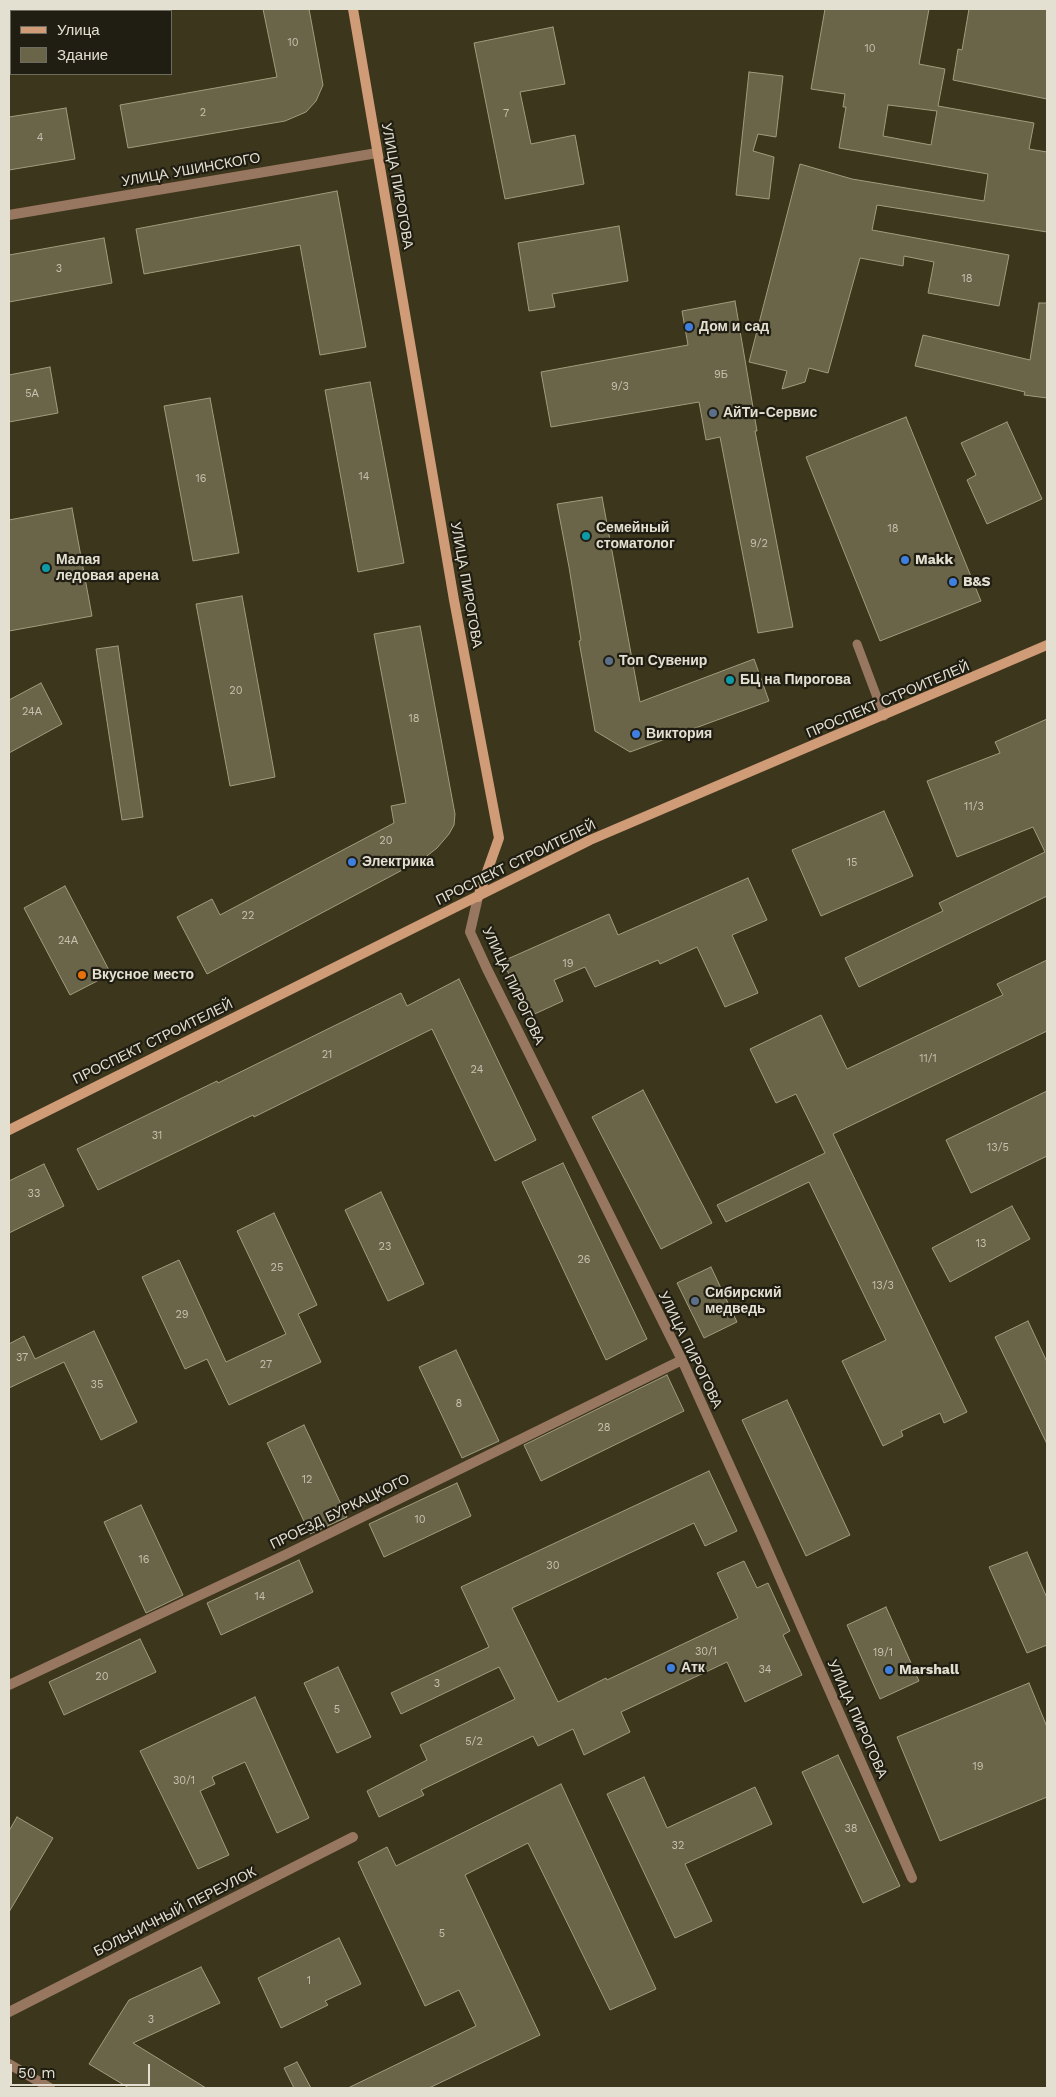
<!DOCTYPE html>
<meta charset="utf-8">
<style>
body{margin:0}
#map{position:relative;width:1056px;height:2097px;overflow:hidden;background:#3c361c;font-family:"Work Sans",sans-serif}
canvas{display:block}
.frame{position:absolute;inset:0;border:10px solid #e4e0d1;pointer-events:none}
.legend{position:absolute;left:10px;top:10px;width:162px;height:65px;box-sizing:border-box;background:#201e12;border:1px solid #6e6c5e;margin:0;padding:6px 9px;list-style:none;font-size:15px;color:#e4e0d1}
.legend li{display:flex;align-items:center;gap:10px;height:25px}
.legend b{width:25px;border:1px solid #6e6c5e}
.scale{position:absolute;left:10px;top:2064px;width:140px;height:22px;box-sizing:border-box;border:2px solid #e4e0d1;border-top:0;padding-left:6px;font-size:15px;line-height:18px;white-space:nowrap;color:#e4e0d1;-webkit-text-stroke:4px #201e12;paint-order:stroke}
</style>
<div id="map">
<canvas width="1056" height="2097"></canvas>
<div class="frame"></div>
<ul class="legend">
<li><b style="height:6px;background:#d09b77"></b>Улица</li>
<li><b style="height:14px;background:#6a6448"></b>Здание</li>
</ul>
<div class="scale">50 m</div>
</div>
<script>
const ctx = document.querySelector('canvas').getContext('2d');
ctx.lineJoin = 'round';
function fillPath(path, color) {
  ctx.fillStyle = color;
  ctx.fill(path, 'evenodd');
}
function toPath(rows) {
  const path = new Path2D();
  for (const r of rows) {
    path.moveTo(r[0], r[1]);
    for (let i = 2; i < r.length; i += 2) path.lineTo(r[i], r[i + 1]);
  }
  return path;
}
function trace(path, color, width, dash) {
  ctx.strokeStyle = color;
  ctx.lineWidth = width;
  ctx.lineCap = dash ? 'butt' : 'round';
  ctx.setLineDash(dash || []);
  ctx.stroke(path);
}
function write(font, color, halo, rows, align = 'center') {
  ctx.font = font + ' "Work Sans",sans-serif';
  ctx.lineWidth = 4.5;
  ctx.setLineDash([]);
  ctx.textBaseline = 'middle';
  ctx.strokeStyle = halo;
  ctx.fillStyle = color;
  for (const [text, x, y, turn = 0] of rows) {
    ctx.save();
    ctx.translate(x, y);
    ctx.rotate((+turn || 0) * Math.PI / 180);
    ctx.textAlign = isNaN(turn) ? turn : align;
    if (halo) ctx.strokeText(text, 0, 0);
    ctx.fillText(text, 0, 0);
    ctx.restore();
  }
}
const building = toPath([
 [263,9,309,9,323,85,316,101,306,112,285,121,128,148,120,105,277,77,263,9],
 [825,9,929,9,919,64,945,69,938,106,1034,123,1029,149,1047,152,1047,232,877,205,872,230,1009,255,999,306,928,293,934,262,904,256,903,266,860,258,828,373,809,368,805,382,782,389,787,371,749,362,800,164,852,179,984,201,988,174,839,148,846,107,843,107,845,94,811,89,825,9],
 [888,105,937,111,931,145,883,136,888,105],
 [969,9,1047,9,1047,99,953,80,958,49,962,50,969,9],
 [553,27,565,84,520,92,531,144,575,135,584,184,505,199,474,43,553,27],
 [749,72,783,76,776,137,758,134,753,151,774,157,769,199,736,195,749,72],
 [66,108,75,159,9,170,9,117,66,108],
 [337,191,366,347,320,355,300,245,144,274,136,229,337,191],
 [619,226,628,281,552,294,555,307,529,311,518,243,619,226],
 [104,238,112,283,9,302,9,255,104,238],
 [735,301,757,431,755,431,793,627,758,633,720,437,706,440,699,402,551,427,541,372,688,345,682,311,735,301],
 [1039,303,1047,303,1047,398,1024,395,1025,392,915,366,923,335,1030,360,1039,303],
 [50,367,58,413,9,422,9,375,50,367],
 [370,382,404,563,358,572,325,390,370,382],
 [210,398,239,553,193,561,164,406,210,398],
 [906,417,981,601,880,641,806,457,906,417],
 [1007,422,1042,499,987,524,967,480,976,475,961,443,1007,422],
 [602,497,640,702,754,659,769,701,630,752,595,731,579,641,581,640,569,567,557,504,602,497],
 [72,508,92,616,9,631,9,520,72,508],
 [242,596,275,777,230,786,196,604,242,596],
 [420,626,455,814,454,825,449,834,437,848,423,859,207,974,177,917,212,899,220,915,394,823,391,806,406,803,374,634,420,626],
 [118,646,143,817,122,820,96,649,118,646],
 [41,683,62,724,9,753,9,700,41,683],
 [1047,719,1047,896,859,987,845,958,943,911,939,903,1045,852,1033,827,957,857,927,781,1000,753,995,742,1047,719],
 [884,811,913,876,821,916,792,850,884,811],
 [748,878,767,920,732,935,758,993,725,1007,697,947,660,964,658,960,595,987,585,967,554,980,563,1001,528,1017,503,961,609,914,618,935,748,878],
 [65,886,111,974,70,995,24,908,65,886],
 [1047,960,1047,1031,833,1134,967,1412,944,1423,940,1413,901,1431,903,1436,883,1446,842,1361,886,1340,809,1182,726,1222,717,1205,825,1153,796,1094,776,1103,750,1049,821,1015,847,1069,1003,995,997,984,1047,960],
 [459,979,536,1140,495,1161,432,1029,254,1117,253,1115,98,1190,77,1149,217,1081,218,1083,401,993,407,1006,459,979],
 [643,1090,712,1223,661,1249,592,1117,643,1090],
 [1047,1091,1047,1156,971,1193,946,1140,1047,1091],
 [563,1163,647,1339,606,1360,522,1182,563,1163],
 [44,1164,64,1206,9,1233,9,1181,44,1164],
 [381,1192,424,1284,388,1301,345,1210,381,1192],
 [1012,1206,1030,1239,950,1282,932,1248,1012,1206],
 [274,1213,317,1305,298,1314,321,1362,229,1405,207,1359,185,1369,142,1277,179,1260,226,1362,286,1334,237,1231,274,1213],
 [711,1267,737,1322,704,1338,677,1283,711,1267],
 [1028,1321,1047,1362,1047,1444,995,1337,1028,1321],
 [94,1331,137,1422,101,1440,64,1362,9,1388,9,1344,24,1336,35,1359,94,1331],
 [456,1350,499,1441,462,1458,419,1367,456,1350],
 [667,1375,684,1411,541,1481,524,1445,667,1375],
 [787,1400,850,1535,806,1556,742,1420,787,1400],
 [304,1425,347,1517,310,1534,267,1443,304,1425],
 [709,1471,737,1531,705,1546,694,1523,512,1608,558,1702,606,1678,607,1680,738,1618,717,1573,744,1561,757,1588,768,1583,790,1631,783,1635,802,1675,745,1702,727,1662,621,1712,630,1732,584,1755,573,1729,538,1746,533,1736,421,1790,424,1795,379,1817,367,1791,427,1760,420,1745,515,1699,499,1667,401,1714,391,1693,489,1647,461,1587,709,1471],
 [457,1483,471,1516,384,1557,369,1524,457,1483],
 [141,1505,183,1595,146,1613,104,1522,141,1505],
 [1027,1552,1047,1598,1047,1645,1027,1653,989,1567,1027,1552],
 [299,1560,313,1592,221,1635,207,1603,299,1560],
 [886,1607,919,1681,880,1699,847,1625,886,1607],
 [140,1639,156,1672,64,1715,49,1682,140,1639],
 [338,1667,371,1737,337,1753,304,1683,338,1667],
 [1029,1683,1047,1727,1047,1797,940,1841,897,1737,1029,1683],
 [255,1697,309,1818,277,1833,245,1762,212,1777,215,1784,200,1791,229,1855,198,1869,140,1751,255,1697],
 [838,1755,900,1886,863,1903,802,1772,838,1755],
 [644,1777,667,1828,755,1787,772,1824,685,1864,712,1921,675,1938,607,1794,644,1777],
 [561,1784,656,1989,610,2010,528,1843,465,1875,540,2035,429,2088,348,2088,476,2026,459,1990,425,2006,358,1862,387,1847,396,1866,561,1784],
 [17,1817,53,1838,9,1912,9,1831,17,1817],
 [339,1938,361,1984,325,2001,328,2005,281,2028,258,1978,339,1938],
 [201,1967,220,2003,133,2043,206,2088,129,2088,89,2064,129,2000,201,1967],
 [297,2062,311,2088,294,2088,284,2068,297,2062]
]);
const lane = toPath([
 [857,644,884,716]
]);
const street = toPath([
 [9,215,377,153],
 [478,897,470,932,487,969,682,1360,762,1537,912,1878],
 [9,1685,285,1555,682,1360],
 [9,2012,353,1837],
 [9,2064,50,2088]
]);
const secondary = toPath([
 [353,9,454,600,499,838,478,897],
 [9,1130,590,840,1047,645]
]);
const markers = [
 [689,327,5,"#3f7fe0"],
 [713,413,5,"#5c6f8a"],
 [586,536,5,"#0f9aa8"],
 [905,560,5,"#3f7fe0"],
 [46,568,5,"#0f9aa8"],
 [953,582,5,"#3f7fe0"],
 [609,661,5,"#5c6f8a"],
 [730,680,5,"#0f9aa8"],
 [636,734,5,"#3f7fe0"],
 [352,862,5,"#3f7fe0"],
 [82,975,5,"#e8710a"],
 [695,1301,5,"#5c6f8a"],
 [671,1668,5,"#3f7fe0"],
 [889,1670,5,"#3f7fe0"]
];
const numberNames = [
 ["10",293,43],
 ["10",870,49],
 ["2",203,113],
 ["7",506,114],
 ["4",40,138],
 ["3",59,269],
 ["18",967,279],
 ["9Б",721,375],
 ["9/3",620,387],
 ["5А",32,394],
 ["14",364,477],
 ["16",201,479],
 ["18",893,529],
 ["9/2",759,544],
 ["20",236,691],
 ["24А",32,712],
 ["18",414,719],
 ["11/3",974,807],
 ["20",386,841],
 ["15",852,863],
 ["22",248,916],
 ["24А",68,941],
 ["19",568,964],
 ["21",327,1055],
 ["11/1",928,1059],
 ["24",477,1070],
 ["31",157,1136],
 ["13/5",998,1148],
 ["33",34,1194],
 ["13",981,1244],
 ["23",385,1247],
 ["26",584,1260],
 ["25",277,1268],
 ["13/3",883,1286],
 ["29",182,1315],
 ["37",22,1358],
 ["27",266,1365],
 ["35",97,1385],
 ["8",459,1404],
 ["28",604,1428],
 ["12",307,1480],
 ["10",420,1520],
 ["16",144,1560],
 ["30",553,1566],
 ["14",260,1597],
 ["30/1",706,1652],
 ["19/1",883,1653],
 ["34",765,1670],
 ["20",102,1677],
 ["3",437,1684],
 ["5",337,1710],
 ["5/2",474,1742],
 ["19",978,1767],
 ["30/1",184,1781],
 ["38",851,1829],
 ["32",678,1846],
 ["5",442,1934],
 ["1",309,1981],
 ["3",151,2020]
];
const streetNames = [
 ["УЛИЦА УШИНСКОГО",191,170,-10],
 ["УЛИЦА ПИРОГОВА",397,186,80],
 ["УЛИЦА ПИРОГОВА",466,585,80],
 ["ПРОСПЕКТ СТРОИТЕЛЕЙ",888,700,-23],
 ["ПРОСПЕКТ СТРОИТЕЛЕЙ",516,863,-26],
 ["УЛИЦА ПИРОГОВА",513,986,65],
 ["ПРОСПЕКТ СТРОИТЕЛЕЙ",153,1042,-26],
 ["УЛИЦА ПИРОГОВА",690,1350,64],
 ["ПРОЕЗД БУРКАЦКОГО",340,1512,-26],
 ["УЛИЦА ПИРОГОВА",857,1719,66],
 ["БОЛЬНИЧНЫЙ ПЕРЕУЛОК",175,1912,-27]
];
const poiNames = [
 ["Дом и сад",699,327],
 ["АйТи-Сервис",723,413],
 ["Семейный",596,528],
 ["стоматолог",596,544],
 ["Малая",56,560],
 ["ледовая арена",56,576],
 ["Makk",915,560],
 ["B&S",963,582],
 ["Топ Сувенир",619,661],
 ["БЦ на Пирогова",740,680],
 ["Виктория",646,734],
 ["Электрика",362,862],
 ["Вкусное место",92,975],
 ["Сибирский",705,1293],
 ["медведь",705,1309],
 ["Атк",681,1668],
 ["Marshall",899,1670]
];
fillPath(building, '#6a6448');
trace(building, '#a29c7e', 1);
trace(lane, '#987761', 9);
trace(street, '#987761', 10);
trace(secondary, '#d09b77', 10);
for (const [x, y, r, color] of markers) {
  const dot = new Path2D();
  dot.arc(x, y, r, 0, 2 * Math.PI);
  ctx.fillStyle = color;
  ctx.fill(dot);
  trace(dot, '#201e12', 2);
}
write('11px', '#c6c1af', null, numberNames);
write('14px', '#e4e0d1', '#201e12', streetNames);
write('bold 14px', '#e4e0d1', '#201e12', poiNames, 'left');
</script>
